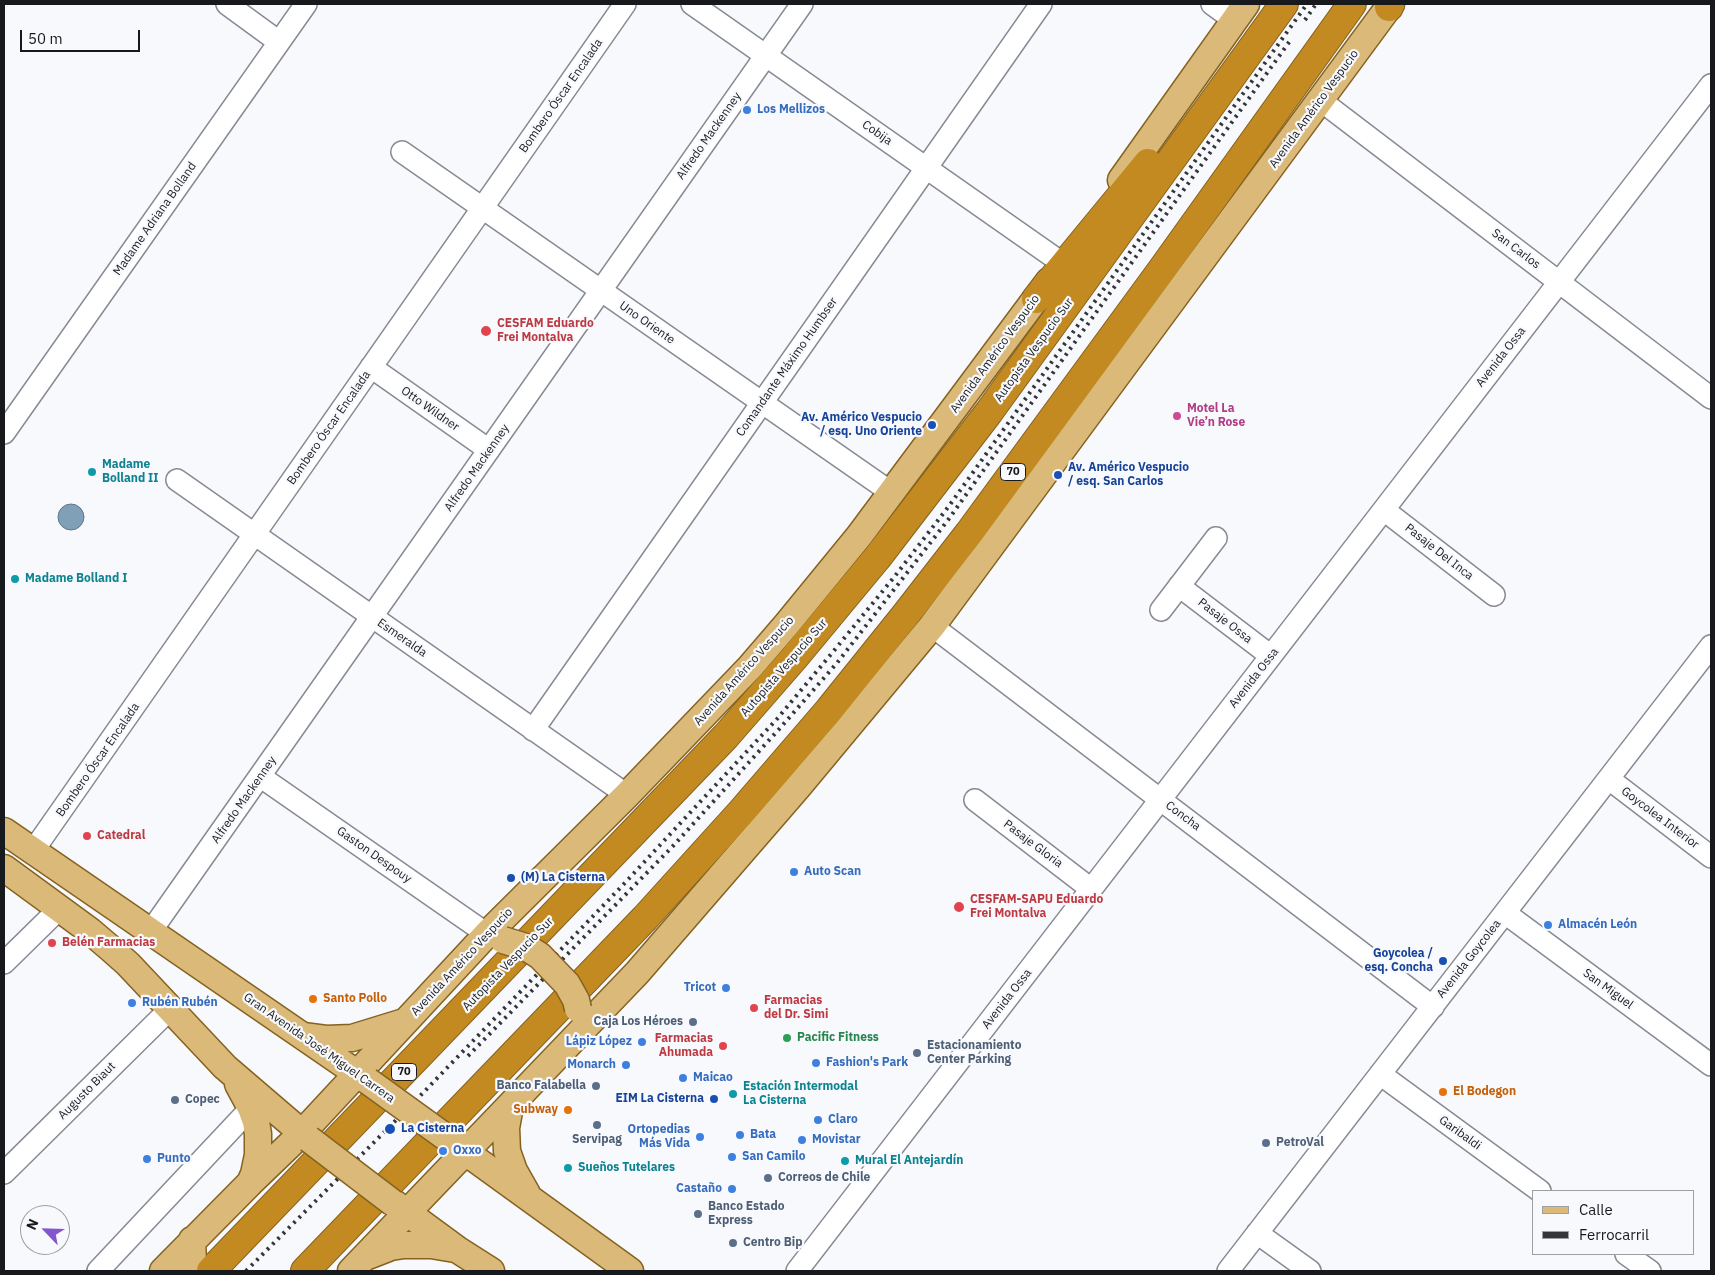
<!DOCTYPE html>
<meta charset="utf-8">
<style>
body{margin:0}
#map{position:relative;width:1715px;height:1275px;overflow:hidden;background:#f7f9fd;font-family:"IBM Plex Sans",sans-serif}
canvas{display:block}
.frame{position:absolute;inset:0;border:5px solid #18191d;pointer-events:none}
.legend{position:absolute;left:1532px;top:1190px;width:162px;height:65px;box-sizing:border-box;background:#f7f9fd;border:1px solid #9e9fa3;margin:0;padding:6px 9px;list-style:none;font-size:15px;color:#18191d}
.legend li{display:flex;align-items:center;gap:10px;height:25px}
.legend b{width:25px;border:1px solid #9e9fa3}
.north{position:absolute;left:20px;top:1205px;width:50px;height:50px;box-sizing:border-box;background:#f7f9fd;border:1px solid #9e9fa3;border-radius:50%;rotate:294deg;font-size:14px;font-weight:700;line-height:20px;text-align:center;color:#18191d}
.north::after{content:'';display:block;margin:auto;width:18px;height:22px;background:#8555cd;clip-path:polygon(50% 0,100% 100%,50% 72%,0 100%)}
.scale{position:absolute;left:20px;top:30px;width:120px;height:22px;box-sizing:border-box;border:2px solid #18191d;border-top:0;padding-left:6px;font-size:15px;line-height:18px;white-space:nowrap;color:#18191d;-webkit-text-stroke:4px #f7f9fd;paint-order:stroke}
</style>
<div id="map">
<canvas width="1715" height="1275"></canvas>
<div class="frame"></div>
<ul class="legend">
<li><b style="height:6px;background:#dab979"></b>Calle</li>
<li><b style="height:6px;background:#343539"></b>Ferrocarril</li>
</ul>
<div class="north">N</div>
<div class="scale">50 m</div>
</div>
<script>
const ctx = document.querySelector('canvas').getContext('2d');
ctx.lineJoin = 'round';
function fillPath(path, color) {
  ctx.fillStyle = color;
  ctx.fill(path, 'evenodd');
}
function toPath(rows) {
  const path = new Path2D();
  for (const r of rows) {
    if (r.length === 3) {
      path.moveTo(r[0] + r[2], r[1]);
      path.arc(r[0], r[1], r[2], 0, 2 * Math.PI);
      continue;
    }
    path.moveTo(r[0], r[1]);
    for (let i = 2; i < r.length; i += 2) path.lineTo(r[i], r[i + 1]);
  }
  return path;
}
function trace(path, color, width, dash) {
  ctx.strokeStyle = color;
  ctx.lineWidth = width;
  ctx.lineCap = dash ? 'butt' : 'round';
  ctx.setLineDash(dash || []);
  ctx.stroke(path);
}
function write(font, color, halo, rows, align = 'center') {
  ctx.font = font + ' "IBM Plex Sans",sans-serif';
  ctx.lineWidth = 4.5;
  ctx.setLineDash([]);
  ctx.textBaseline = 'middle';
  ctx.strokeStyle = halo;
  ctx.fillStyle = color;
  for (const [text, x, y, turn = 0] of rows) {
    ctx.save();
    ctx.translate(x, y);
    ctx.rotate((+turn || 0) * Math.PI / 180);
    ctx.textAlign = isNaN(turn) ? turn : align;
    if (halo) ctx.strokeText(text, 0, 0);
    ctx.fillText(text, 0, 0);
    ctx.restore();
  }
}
const water = toPath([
 [71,517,13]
]);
const minor = toPath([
 [227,4,279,42],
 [692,4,1062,263],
 [1212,4,1234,20],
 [1320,100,1711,398],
 [402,152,892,493],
 [371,367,489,450],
 [4,433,306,4],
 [177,480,627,795],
 [1384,510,1494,595],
 [1179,586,1271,656],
 [1161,610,1216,538],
 [932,626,1433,1007],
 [533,730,1041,4],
 [261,777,487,934],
 [1609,779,1711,857],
 [975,800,1091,889],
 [33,851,625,4],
 [1505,913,1711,1065],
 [151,931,802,4],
 [4,963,59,909],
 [1380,1074,1540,1191],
 [4,1173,170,1009],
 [1257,1233,1310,1271],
 [1626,1254,1650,1271],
 [98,1271,251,1108],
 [797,1271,1711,85],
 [1228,1271,1711,646]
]);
const major = toPath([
 [1121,180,1246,4],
 [4,831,368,1081],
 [4,868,90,931,110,948,128,964,225,1067,309,1139],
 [303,1036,326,1039,352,1038,404,1022],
 [238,1084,251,1108,256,1122,258,1134,258,1155,254,1174,250,1183],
 [510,1106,506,1128,507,1151,514,1171,527,1194],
 [453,1143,630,1271],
 [394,1203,458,1250,491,1271],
 [192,1240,193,1262,195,1271],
 [368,1256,391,1247,404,1245,431,1245,455,1249],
 [163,1271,250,1183,301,1134,487,934,627,795,750,667,787,624,859,536,1049,281],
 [351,1271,637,973,798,787,932,626,1391,4]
]);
const highway = toPath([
 [1389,7,1390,4],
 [1036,299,1148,163],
 [211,1271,726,736,794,658,877,558,989,412,1284,4],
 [305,1271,645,918,742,811,829,710,907,613,969,533,1163,268,1352,4]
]);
const rail = toPath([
 [1305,20,1316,4],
 [468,1056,674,845,781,727,837,663,948,520,1292,38],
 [246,1271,420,1096,622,886,777,719,837,647,895,576,949,506,1307,4]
]);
const majorBridge = toPath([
 [503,940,526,947,540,956,567,984,576,1000,578,1009],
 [368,1081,451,1141],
 [309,1139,393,1203]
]);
const markers = [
 [747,110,5,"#3f7fe0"],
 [486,331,6,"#e0444e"],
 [1177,416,5,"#d1479c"],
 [932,425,5,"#1a4fb4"],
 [92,472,5,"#0f9aa8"],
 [1058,475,5,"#1a4fb4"],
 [15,579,5,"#0f9aa8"],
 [87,836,5,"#e0444e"],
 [794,872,5,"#3f7fe0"],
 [511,878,5,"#1a4fb4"],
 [959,907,6,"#e0444e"],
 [1548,925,5,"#3f7fe0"],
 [52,943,5,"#e0444e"],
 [1443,961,5,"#1a4fb4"],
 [726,988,5,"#3f7fe0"],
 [313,999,5,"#e8710a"],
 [132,1003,5,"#3f7fe0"],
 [754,1008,5,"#e0444e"],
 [693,1022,5,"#5c6f8a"],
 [787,1038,5,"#2e9e5b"],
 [642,1042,5,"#3f7fe0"],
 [723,1046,5,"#e0444e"],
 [917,1053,5,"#5c6f8a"],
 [816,1063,5,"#3f7fe0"],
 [626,1065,5,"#3f7fe0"],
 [683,1078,5,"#3f7fe0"],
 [596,1086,5,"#5c6f8a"],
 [1443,1092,5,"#e8710a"],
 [733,1094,5,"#0f9aa8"],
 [714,1099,5,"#1a4fb4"],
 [175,1100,5,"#5c6f8a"],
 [568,1110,5,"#e8710a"],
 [818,1120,5,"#3f7fe0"],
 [597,1125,5,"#5c6f8a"],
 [390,1129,6,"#1a4fb4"],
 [740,1135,5,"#3f7fe0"],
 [700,1137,5,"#3f7fe0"],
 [802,1140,5,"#3f7fe0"],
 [1266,1143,5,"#5c6f8a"],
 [443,1151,5,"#3f7fe0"],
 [732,1157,5,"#3f7fe0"],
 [147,1159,5,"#3f7fe0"],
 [845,1161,5,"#0f9aa8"],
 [568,1168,5,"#0f9aa8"],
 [768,1178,5,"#5c6f8a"],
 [732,1189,5,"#3f7fe0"],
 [698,1214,5,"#5c6f8a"],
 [733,1243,5,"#5c6f8a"]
];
const shields = [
 [1013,472,25],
 [404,1072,25]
];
const shieldNames = [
 ["70",1013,472],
 ["70",404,1072]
];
const streetNames = [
 ["Bombero Óscar Encalada",561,96,-55],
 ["Avenida Américo Vespucio",1314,109,-54],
 ["Cobija",877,133,35],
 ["Alfredo Mackenney",709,136,-55],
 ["Madame Adriana Bolland",155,219,-55],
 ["San Carlos",1516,249,37],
 ["Uno Oriente",647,323,35],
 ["Autopista Vespucio Sur",1034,350,-54],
 ["Avenida Américo Vespucio",995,354,-54],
 ["Avenida Ossa",1501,357,-52],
 ["Comandante Máximo Humbser",787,367,-55],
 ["Otto Wildner",430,409,35],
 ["Bombero Óscar Encalada",329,428,-55],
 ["Alfredo Mackenney",477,468,-55],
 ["Pasaje Del Inca",1439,552,38],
 ["Pasaje Ossa",1225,621,38],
 ["Esmeralda",402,638,35],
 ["Autopista Vespucio Sur",784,668,-49],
 ["Avenida Américo Vespucio",744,671,-48],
 ["Avenida Ossa",1254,678,-52],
 ["Bombero Óscar Encalada",98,760,-55],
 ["Alfredo Mackenney",244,800,-55],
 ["Concha",1183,816,37],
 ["Goycolea Interior",1660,818,37],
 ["Pasaje Gloria",1033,844,37],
 ["Gaston Despouy",374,855,35],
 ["Avenida Goycolea",1469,959,-52],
 ["Avenida Américo Vespucio",462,962,-47],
 ["Autopista Vespucio Sur",508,964,-46],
 ["San Miguel",1608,989,36],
 ["Avenida Ossa",1007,999,-52],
 ["Gran Avenida José Miguel Carrera",319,1048,35],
 ["Augusto Biaut",87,1091,-45],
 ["Garibaldi",1460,1133,36]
];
const shopNames = [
 ["Los Mellizos",757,110],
 ["Auto Scan",804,872],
 ["Almacén León",1558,925],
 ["Tricot",716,988,"right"],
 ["Rubén Rubén",142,1003],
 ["Lápiz López",632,1042,"right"],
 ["Fashion's Park",826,1063],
 ["Monarch",616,1065,"right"],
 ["Maicao",693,1078],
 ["Claro",828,1120],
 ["Ortopedias",690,1130,"right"],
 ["Más Vida",690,1144,"right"],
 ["Bata",750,1135],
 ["Movistar",812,1140],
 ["Oxxo",453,1151],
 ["San Camilo",742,1157],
 ["Punto",157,1159],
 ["Castaño",722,1189,"right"]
];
const healthNames = [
 ["CESFAM Eduardo",497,324],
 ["Frei Montalva",497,338],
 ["Catedral",97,836],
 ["CESFAM-SAPU Eduardo",970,900],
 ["Frei Montalva",970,914],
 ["Belén Farmacias",62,943],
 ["Farmacias",764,1001],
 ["del Dr. Simi",764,1015],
 ["Farmacias",713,1039,"right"],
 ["Ahumada",713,1053,"right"]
];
const hotelNames = [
 ["Motel La",1187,409],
 ["Vie’n Rose",1187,423]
];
const transitNames = [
 ["Av. Américo Vespucio",922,418],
 ["/ esq. Uno Oriente",922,432],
 ["Av. Américo Vespucio",1068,468,"left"],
 ["/ esq. San Carlos",1068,482,"left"],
 ["(M) La Cisterna",521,878,"left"],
 ["Goycolea /",1433,954],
 ["esq. Concha",1433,968],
 ["EIM La Cisterna",704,1099],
 ["La Cisterna",401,1129,"left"]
];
const cultureNames = [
 ["Madame",102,465],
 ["Bolland II",102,479],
 ["Madame Bolland I",25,579],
 ["Estación Intermodal",743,1087],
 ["La Cisterna",743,1101],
 ["Mural El Antejardín",855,1161],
 ["Sueños Tutelares",578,1168]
];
const foodNames = [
 ["Santo Pollo",323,999],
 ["El Bodegon",1453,1092],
 ["Subway",558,1110,"right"]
];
const serviceNames = [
 ["Caja Los Héroes",683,1022,"right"],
 ["Estacionamiento",927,1046],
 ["Center Parking",927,1060],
 ["Banco Falabella",586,1086,"right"],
 ["Copec",185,1100],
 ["Servipag",597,1140,"center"],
 ["PetroVal",1276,1143],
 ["Correos de Chile",778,1178],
 ["Banco Estado",708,1207],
 ["Express",708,1221],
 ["Centro Bip",743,1243]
];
const leisureNames = [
 ["Pacific Fitness",797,1038]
];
fillPath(water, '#80a0b7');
trace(water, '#617889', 1);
trace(minor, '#878a93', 24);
trace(major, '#86621f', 29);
trace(highway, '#86621f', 30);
trace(minor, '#fff', 21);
trace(major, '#dab979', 26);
trace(highway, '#c28a20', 28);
trace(rail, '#343539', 4, [2.5, 5]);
trace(majorBridge, '#86621f', 29, []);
trace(majorBridge, '#dab979', 26);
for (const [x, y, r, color] of markers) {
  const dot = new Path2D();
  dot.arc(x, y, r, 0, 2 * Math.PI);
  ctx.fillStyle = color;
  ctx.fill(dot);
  trace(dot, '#f7f9fd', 2);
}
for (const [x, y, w] of shields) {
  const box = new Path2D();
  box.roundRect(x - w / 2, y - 8.5, w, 17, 4);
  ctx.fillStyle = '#f7f9fd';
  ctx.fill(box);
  trace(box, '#18191d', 1);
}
write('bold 11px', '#18191d', null, shieldNames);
write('12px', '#18191d', '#f7f9fd', streetNames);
write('bold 12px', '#366cbe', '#f7f9fd', shopNames, 'left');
write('bold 12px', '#be3a42', '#f7f9fd', healthNames, 'left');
write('bold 12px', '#b23c85', '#f7f9fd', hotelNames, 'left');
write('bold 12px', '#164399', '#f7f9fd', transitNames, 'right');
write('bold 12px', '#0d838f', '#f7f9fd', cultureNames, 'left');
write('bold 12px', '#c56008', '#f7f9fd', foodNames, 'left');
write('bold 12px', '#4e5e75', '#f7f9fd', serviceNames, 'left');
write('bold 12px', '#27864d', '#f7f9fd', leisureNames, 'left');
</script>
